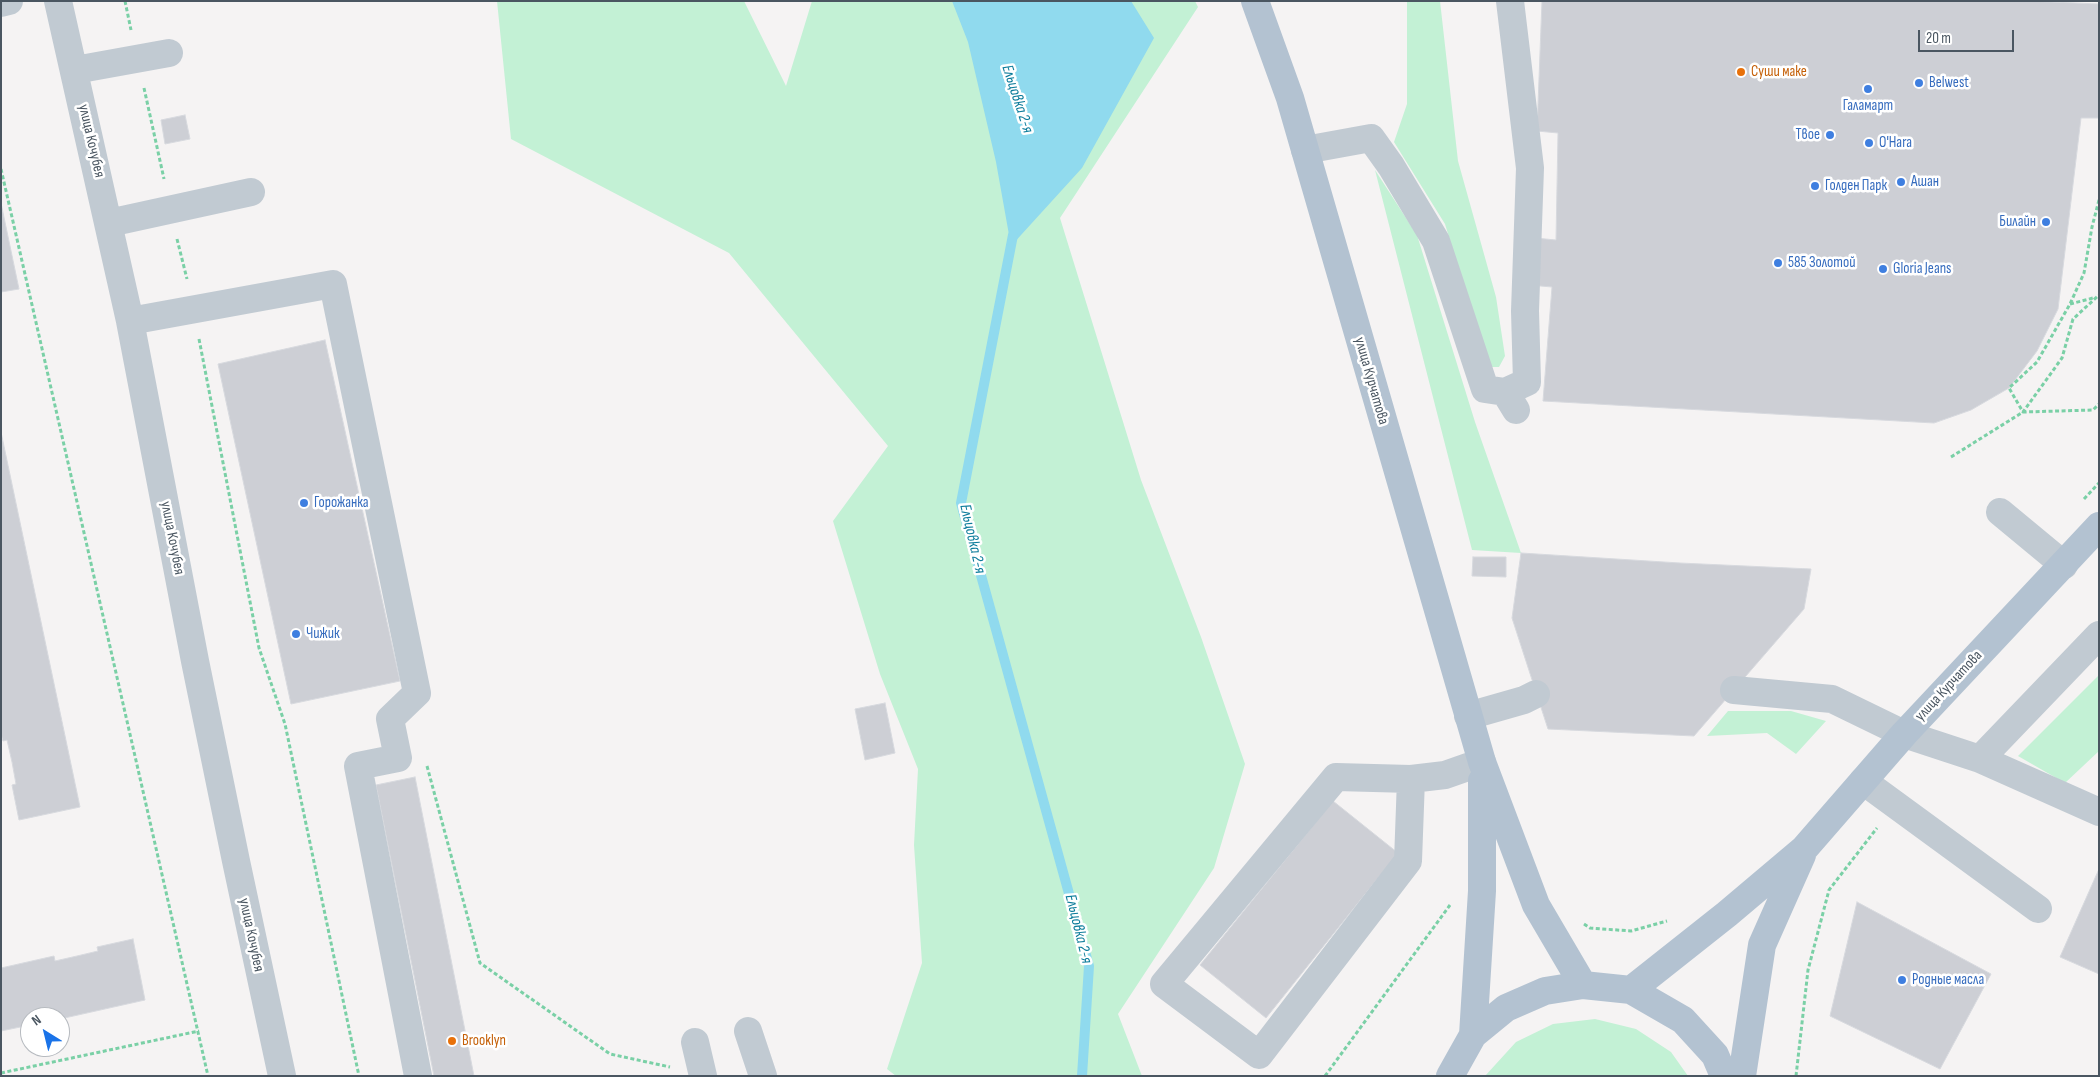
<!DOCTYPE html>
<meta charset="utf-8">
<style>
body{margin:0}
#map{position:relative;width:2100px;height:1077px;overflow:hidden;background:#f5f3f3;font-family:"Sofia Sans Condensed",sans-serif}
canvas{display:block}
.frame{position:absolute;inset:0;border:2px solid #4a5661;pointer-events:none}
.north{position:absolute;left:20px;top:1007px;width:50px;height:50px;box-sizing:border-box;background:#fff;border:1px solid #b7bbc0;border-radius:50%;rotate:324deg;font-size:14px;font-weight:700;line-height:20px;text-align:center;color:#4a5661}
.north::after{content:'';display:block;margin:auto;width:18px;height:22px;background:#1a73e8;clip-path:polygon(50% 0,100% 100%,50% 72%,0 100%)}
.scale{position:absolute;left:1918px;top:30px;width:96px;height:22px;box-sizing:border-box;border:2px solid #4a5661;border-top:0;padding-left:6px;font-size:15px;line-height:18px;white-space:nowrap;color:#4a5661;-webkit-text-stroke:4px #fff;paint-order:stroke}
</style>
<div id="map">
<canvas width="2100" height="1077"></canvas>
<div class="frame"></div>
<div class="north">N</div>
<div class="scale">20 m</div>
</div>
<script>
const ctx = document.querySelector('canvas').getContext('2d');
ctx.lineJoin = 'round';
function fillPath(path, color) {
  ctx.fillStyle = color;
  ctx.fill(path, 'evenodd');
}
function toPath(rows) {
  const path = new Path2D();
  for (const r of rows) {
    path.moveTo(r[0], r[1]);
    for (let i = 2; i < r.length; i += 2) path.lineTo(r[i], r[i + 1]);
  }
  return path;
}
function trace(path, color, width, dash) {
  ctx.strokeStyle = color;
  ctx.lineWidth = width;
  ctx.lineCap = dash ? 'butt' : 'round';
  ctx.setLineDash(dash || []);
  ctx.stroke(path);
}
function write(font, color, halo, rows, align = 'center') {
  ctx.font = font + ' "Sofia Sans Condensed",sans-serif';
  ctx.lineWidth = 5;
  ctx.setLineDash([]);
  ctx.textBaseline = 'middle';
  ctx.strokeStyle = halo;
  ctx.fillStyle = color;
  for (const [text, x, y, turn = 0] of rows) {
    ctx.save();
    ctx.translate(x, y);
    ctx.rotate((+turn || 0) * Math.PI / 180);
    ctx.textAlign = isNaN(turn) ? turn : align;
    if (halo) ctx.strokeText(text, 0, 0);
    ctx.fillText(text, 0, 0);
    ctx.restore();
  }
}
const green = toPath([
 [497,1,744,1,786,86,812,1,1195,1,1198,7,1060,218,1141,480,1201,637,1245,764,1214,868,1118,1014,1142,1076,896,1076,887,1069,922,963,914,845,918,769,880,674,833,521,888,446,729,253,511,139],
 [1407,1,1440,1,1458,161,1496,297,1505,356,1499,367,1489,367,1445,224,1394,142,1407,104],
 [1375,170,1417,235,1475,422,1521,553,1472,550],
 [2099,675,2099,751,2065,783,2018,756],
 [1728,711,1791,711,1826,721,1796,754,1767,733,1707,736],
 [1595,1019,1636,1029,1671,1052,1688,1076,1485,1076,1516,1042,1553,1024]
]);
const water = toPath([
 [952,1,1131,1,1154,38,1082,168,1011,246,996,162,968,42]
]);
const stream = toPath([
 [1013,235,961,503,1089,966,1082,1076]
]);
const building = toPath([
 [1542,1,2027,1,2099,4,2099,118,2081,118,2058,309,2037,351,2009,388,1971,410,1934,423,1543,401,1552,287,1529,285,1535,238,1556,240,1558,133,1537,131,1542,1],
 [185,115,190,139,165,144,161,120,185,115],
 [1,203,19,289,1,292,1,203],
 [325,340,400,681,291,704,218,364,325,340],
 [1,432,80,807,19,820,12,785,16,784,12,762,7,740,3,741,1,734,1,432],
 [1521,553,1680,563,1811,569,1804,609,1694,736,1548,729,1512,618,1521,553],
 [1473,557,1506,557,1506,577,1472,576,1473,557],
 [885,703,895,753,865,760,855,709,885,703],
 [415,777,474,1076,434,1076,376,785,415,777],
 [1333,801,1398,853,1266,1018,1200,965,1333,801],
 [2099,869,2099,974,2060,957,2099,869],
 [1857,902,1991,974,1940,1069,1830,1016,1857,902],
 [133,939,145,1000,60,1019,60,1017,30,1017,30,1025,1,1031,1,968,54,956,55,961,77,956,98,951,97,947,133,939]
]);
const path = toPath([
 [125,1,131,30],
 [144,88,164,179],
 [1,169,208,1076],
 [2099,200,2092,227,2084,273,2070,304,2037,362,2009,388,2023,412,2062,358,2073,319,2099,295],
 [177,239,187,279],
 [2070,304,2093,298],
 [199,339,259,648,285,724,359,1076],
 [1951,457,2023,412,2093,410,2099,404],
 [2084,499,2099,483],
 [427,766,480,963,610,1054,670,1067],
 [1584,924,1590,928,1631,931,1667,921],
 [1,1073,199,1031],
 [1325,1076,1450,905],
 [1796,1076,1808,970,1829,890,1877,828]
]);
const minor = toPath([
 [58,1,130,321,195,661,236,861,282,1076],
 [1,3,9,1],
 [75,70,169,53],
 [1305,150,1371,138,1391,166,1436,241,1485,389,1505,392,1516,410],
 [109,223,251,192],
 [130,321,333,284,417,693,390,719,398,758,358,766,418,1076],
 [1505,392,1527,382,1525,311,1530,168,1510,1],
 [2000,512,2064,565],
 [1734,690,1832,699,1904,734,1980,759,2099,635],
 [1468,716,1524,700,1536,694],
 [1980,759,2099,812],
 [1411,779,1336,777,1164,984,1259,1055,1408,861,1411,779,1445,775,1482,762],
 [1863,781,2038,909],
 [748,1031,763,1076],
 [695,1042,703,1076]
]);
const major = toPath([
 [1255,1,1290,98,1482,762,1536,905,1583,985],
 [1631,990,1727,914,1804,849,1904,734,2099,526],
 [1473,1035,1482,891,1482,781],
 [1450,1076,1473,1035,1506,1008,1545,991,1583,985,1631,990,1683,1020,1715,1055,1724,1076],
 [1742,1076,1762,945,1802,855]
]);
const markers = [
 [1741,72,5,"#e8710a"],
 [1919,83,5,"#3f7fe0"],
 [1868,89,5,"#3f7fe0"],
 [1830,135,5,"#3f7fe0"],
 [1869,143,5,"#3f7fe0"],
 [1901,182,5,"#3f7fe0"],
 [1815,186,5,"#3f7fe0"],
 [2046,222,5,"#3f7fe0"],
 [1778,263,5,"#3f7fe0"],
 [1883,269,5,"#3f7fe0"],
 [304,503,5,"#3f7fe0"],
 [296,634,5,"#3f7fe0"],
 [1902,980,5,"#3f7fe0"],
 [452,1041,5,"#e8710a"]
];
const foodNames = [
 ["Суши маке",1751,72],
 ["Brooklyn",462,1041]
];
const shopNames = [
 ["Belwest",1929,83],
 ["Галамарт",1868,106,"center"],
 ["Твое",1820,135,"right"],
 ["O'Hara",1879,143],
 ["Ашан",1911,182],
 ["Голден Парк",1825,186],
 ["Билайн",2036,222,"right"],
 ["585 Золотой",1788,263],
 ["Gloria Jeans",1893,269],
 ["Горожанка",314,503],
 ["Чижик",306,634],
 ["Родные масла",1912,980]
];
const streetNames = [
 ["улица Кочубея",91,141,77],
 ["улица Курчатова",1371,381,74],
 ["улица Кочубея",172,538,79],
 ["улица Курчатова",1949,686,-47],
 ["улица Кочубея",251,935,78]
];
const waterNames = [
 ["Ельцовка 2-я",1017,99,72],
 ["Ельцовка 2-я",972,539,77],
 ["Ельцовка 2-я",1078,929,76]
];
fillPath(green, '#c3f1d5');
fillPath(water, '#90daee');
trace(stream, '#90daee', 10);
fillPath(building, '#cdcfd5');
trace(building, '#d7d9de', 1);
trace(path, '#7ad0a6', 3, [4, 2.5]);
trace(minor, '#c1cad2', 28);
trace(major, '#b3c2d1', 28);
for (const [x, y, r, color] of markers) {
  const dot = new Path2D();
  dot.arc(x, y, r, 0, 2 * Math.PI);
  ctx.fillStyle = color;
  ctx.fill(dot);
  trace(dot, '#fff', 2);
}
write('15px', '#c56008', '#fff', foodNames, 'left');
write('15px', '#366cbe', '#fff', shopNames, 'left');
write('15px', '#4a5661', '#fff', streetNames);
write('italic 16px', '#0c7c9b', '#fff', waterNames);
</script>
